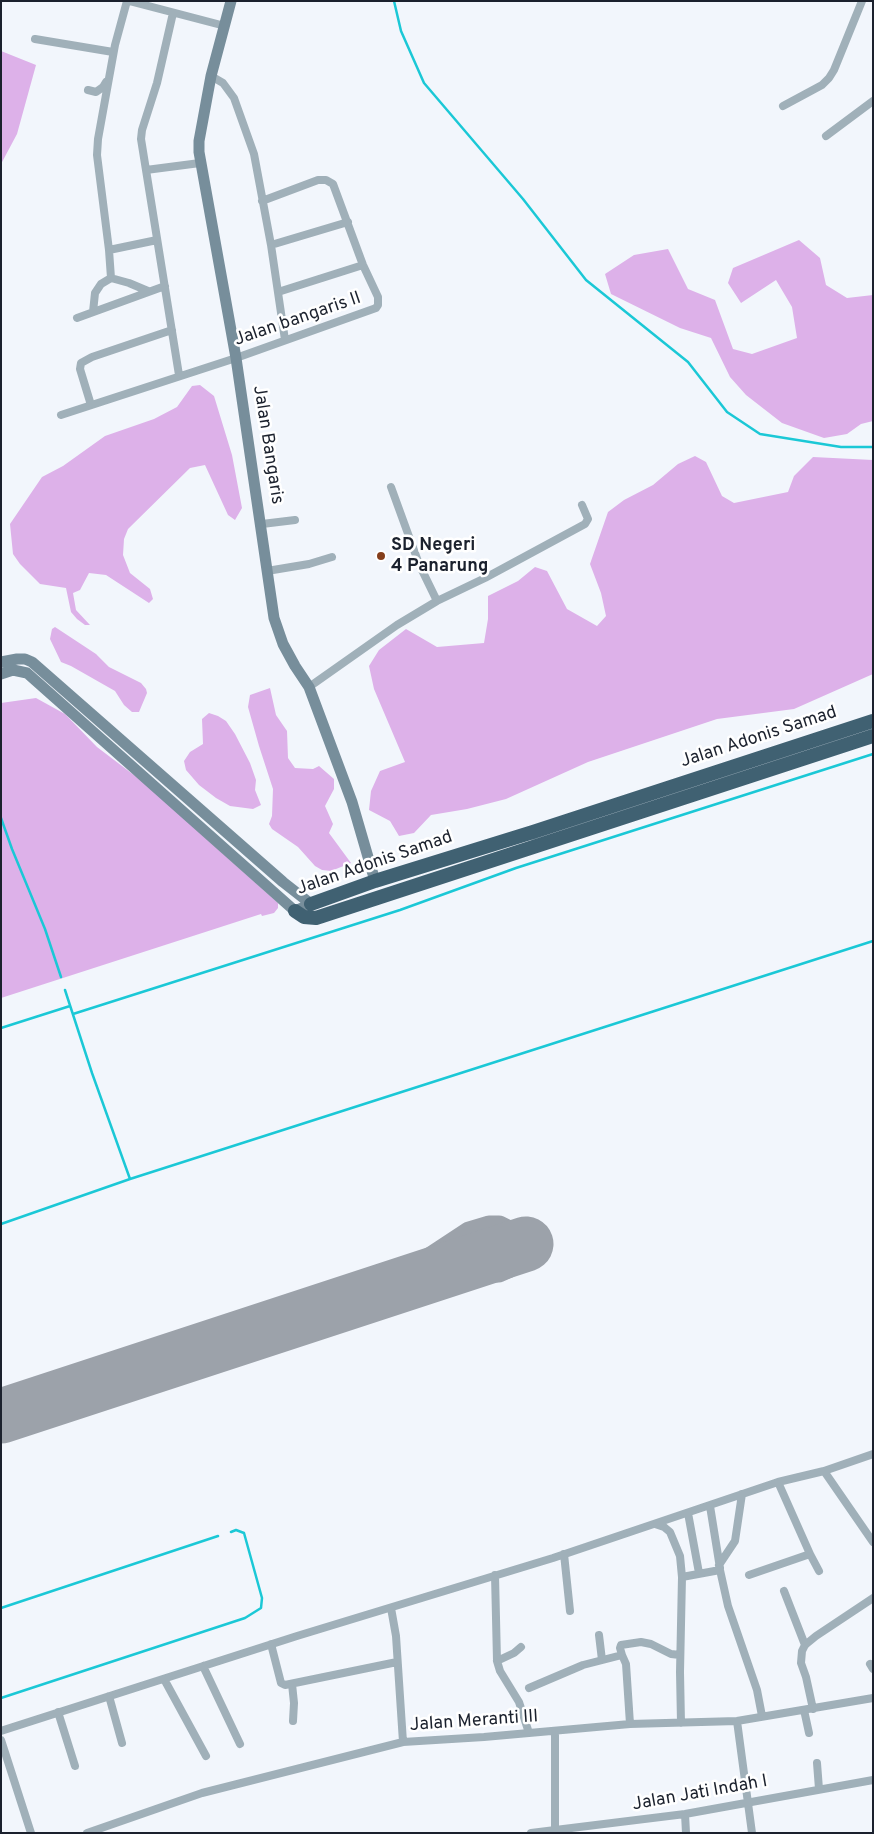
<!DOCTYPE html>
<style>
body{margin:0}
#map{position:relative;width:874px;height:1834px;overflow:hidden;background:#f2f6fc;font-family:Overpass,sans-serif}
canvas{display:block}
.frame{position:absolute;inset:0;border:2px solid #1b212d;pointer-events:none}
</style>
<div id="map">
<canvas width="874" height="1834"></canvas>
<div class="frame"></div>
</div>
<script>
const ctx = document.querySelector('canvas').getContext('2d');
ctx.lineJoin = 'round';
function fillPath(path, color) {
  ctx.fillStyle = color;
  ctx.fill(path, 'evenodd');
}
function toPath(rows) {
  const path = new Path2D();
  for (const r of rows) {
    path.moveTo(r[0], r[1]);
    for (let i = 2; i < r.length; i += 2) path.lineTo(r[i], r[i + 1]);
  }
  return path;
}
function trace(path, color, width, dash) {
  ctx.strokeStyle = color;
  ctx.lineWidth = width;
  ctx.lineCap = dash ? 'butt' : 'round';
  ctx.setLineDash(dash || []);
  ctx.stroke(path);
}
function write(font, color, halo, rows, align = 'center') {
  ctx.font = font + ' Overpass,sans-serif';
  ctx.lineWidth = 5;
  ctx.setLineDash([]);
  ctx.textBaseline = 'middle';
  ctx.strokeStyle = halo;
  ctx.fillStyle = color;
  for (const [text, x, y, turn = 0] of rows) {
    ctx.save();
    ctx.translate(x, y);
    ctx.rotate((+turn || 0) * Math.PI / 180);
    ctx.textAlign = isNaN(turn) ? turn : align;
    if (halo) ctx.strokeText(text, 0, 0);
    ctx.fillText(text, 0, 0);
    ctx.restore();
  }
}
const green = toPath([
 [1,51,36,65,17,134,1,164],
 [799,240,820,258,826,285,847,298,873,295,873,421,861,424,847,434,824,438,782,423,746,395,730,377,711,338,680,328,611,294,605,274,634,255,668,249,688,289,715,300,733,349,752,354,797,338,792,307,776,280,741,303,728,283,733,268],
 [200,385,214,396,232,455,242,508,235,520,228,515,205,465,190,468,128,529,124,539,123,555,130,573,150,589,153,599,149,603,106,575,89,573,80,590,73,593,76,610,90,625,85,625,77,619,71,612,66,588,40,584,20,564,13,554,10,524,42,477,63,466,105,436,154,419,177,407,192,386],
 [695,456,706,462,722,496,734,503,788,492,794,476,813,457,873,460,873,674,794,709,717,719,588,762,506,799,467,809,431,815,414,833,399,836,390,821,369,810,371,791,380,771,405,762,374,689,369,666,379,650,406,629,437,647,484,643,488,619,488,596,518,581,535,567,547,571,567,609,597,626,606,616,601,593,590,564,608,512,624,500,653,485,678,464],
 [55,627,96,654,109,667,141,683,146,689,147,693,139,712,132,712,124,705,115,691,71,666,61,662,50,639,52,629],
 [270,688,276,715,287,731,288,758,295,768,313,769,319,766,334,779,334,789,325,806,333,824,329,833,351,863,331,871,322,870,315,866,298,847,272,829,269,824,272,816,273,789,259,746,248,707,250,695],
 [36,698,65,714,97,747,143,782,278,903,278,908,274,913,262,916,261,914,1,998,1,703],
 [209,713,218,716,226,721,235,734,250,763,256,780,255,790,261,805,253,809,230,806,216,798,199,785,186,770,184,761,190,752,203,744,202,719]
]);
const stream = toPath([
 [394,1,401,31,424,83,523,199,586,280,688,362,727,412,760,434,841,447,873,447],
 [1,818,12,849,45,929,61,977],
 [65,990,92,1073,130,1179,873,941],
 [73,1014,400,910,516,868,873,754],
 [1,1028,70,1006],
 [1,1224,130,1179],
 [1,1608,218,1536],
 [1,1698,245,1618,261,1608,262,1598,244,1533,236,1530,231,1532]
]);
const taxiway = toPath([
 [378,1292,469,1232,489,1226,499,1226,511,1232,517,1241,520,1249,517,1260,508,1268,499,1272,492,1272,483,1268,475,1260]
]);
const runway = toPath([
 [1,1416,526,1244]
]);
const street = toPath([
 [127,1,115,45,98,139,97,155,109,250,157,240],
 [129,1,225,26],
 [173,13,157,83,142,130,141,139,179,375],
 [35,39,113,52],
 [211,76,223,83,234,98,254,154,271,245,285,340],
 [88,90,96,92,103,87,106,82],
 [783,106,822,85,829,78,834,70,862,1],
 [826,136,873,101],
 [146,170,200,163],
 [271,245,348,222],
 [111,278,129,283,148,291],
 [278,292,363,265],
 [93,312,95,293,101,284,111,278,109,250],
 [77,318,165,286],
 [91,405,80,369,81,363,92,357,172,330],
 [61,415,236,358,376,308,378,305,378,297,363,265,333,184,326,180,318,180,262,201],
 [391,487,419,564,437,601],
 [262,524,295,520],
 [267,571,309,564,332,557],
 [309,687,397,625,437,601,485,578,585,524,588,519,582,505],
 [824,1471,873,1542],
 [710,1506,720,1568],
 [688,1513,699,1573],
 [655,1524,664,1527,670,1532,680,1556,682,1577],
 [564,1554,570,1611],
 [810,1554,819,1571],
 [719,1565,735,1541,742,1494],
 [495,1575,497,1661,500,1671,519,1702,529,1733],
 [749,1575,810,1554,778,1482],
 [784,1591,805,1645],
 [391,1608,396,1636,403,1742],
 [599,1635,602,1660],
 [271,1644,281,1683,285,1685,397,1662],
 [622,1655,620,1648,621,1645,641,1642,651,1644,671,1654,680,1655],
 [497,1661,514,1653,521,1647],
 [870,1664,873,1669],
 [203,1666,240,1744],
 [164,1679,206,1756],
 [292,1684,294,1703,293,1721],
 [529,1688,583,1665,622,1655,626,1664,630,1724],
 [109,1696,122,1743],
 [813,1709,806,1677,801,1663,802,1651,805,1645,816,1636,873,1598],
 [804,1710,809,1733],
 [58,1712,75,1766],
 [737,1721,752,1833],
 [681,1723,680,1672,682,1577,720,1570,728,1606,757,1690,762,1716],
 [1,1731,297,1636,553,1558,778,1482,824,1471,873,1454],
 [555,1731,555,1830],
 [1,1740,31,1833],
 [817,1763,819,1789],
 [685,1814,686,1833],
 [87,1833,202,1793,403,1742,484,1737,630,1724,737,1721,873,1698],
 [531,1833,685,1814,873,1780]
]);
const secondary = toPath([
 [231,1,211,76,199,141,199,152,236,358,274,618,283,644,295,666,309,687,352,802,375,881],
 [1,662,17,659,25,659,32,662,283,882,311,904,295,911,27,673,13,670,1,674]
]);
const highway = toPath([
 [311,904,375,881,533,832,873,721],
 [295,911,304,917,316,918,873,736]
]);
const markers = [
 [381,556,5,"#853e1b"]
];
const streetNames = [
 ["Jalan bangaris II",298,320,-19],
 ["Jalan Bangaris",267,445,81],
 ["Jalan Adonis Samad",759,738,-18],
 ["Jalan Adonis Samad",375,864,-19],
 ["Jalan Meranti III",474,1722,-4],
 ["Jalan Jati Indah I",700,1794,-10]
];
const poiNames = [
 ["SD Negeri",391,546],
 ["4 Panarung",391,567]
];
fillPath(green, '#ddb1e9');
trace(stream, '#1bc8d6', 2.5);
trace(taxiway, '#9ca2aa', 21);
trace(runway, '#9ca2aa', 55);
trace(street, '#a0b0b9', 8);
trace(secondary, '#778e9b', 11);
trace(highway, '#406172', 14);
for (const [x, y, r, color] of markers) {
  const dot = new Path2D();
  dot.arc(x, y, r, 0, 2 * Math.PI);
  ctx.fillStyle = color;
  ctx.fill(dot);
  trace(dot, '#fff', 2);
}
write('18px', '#1b212d', '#fff', streetNames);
write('bold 18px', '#1b212d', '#fff', poiNames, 'left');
</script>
